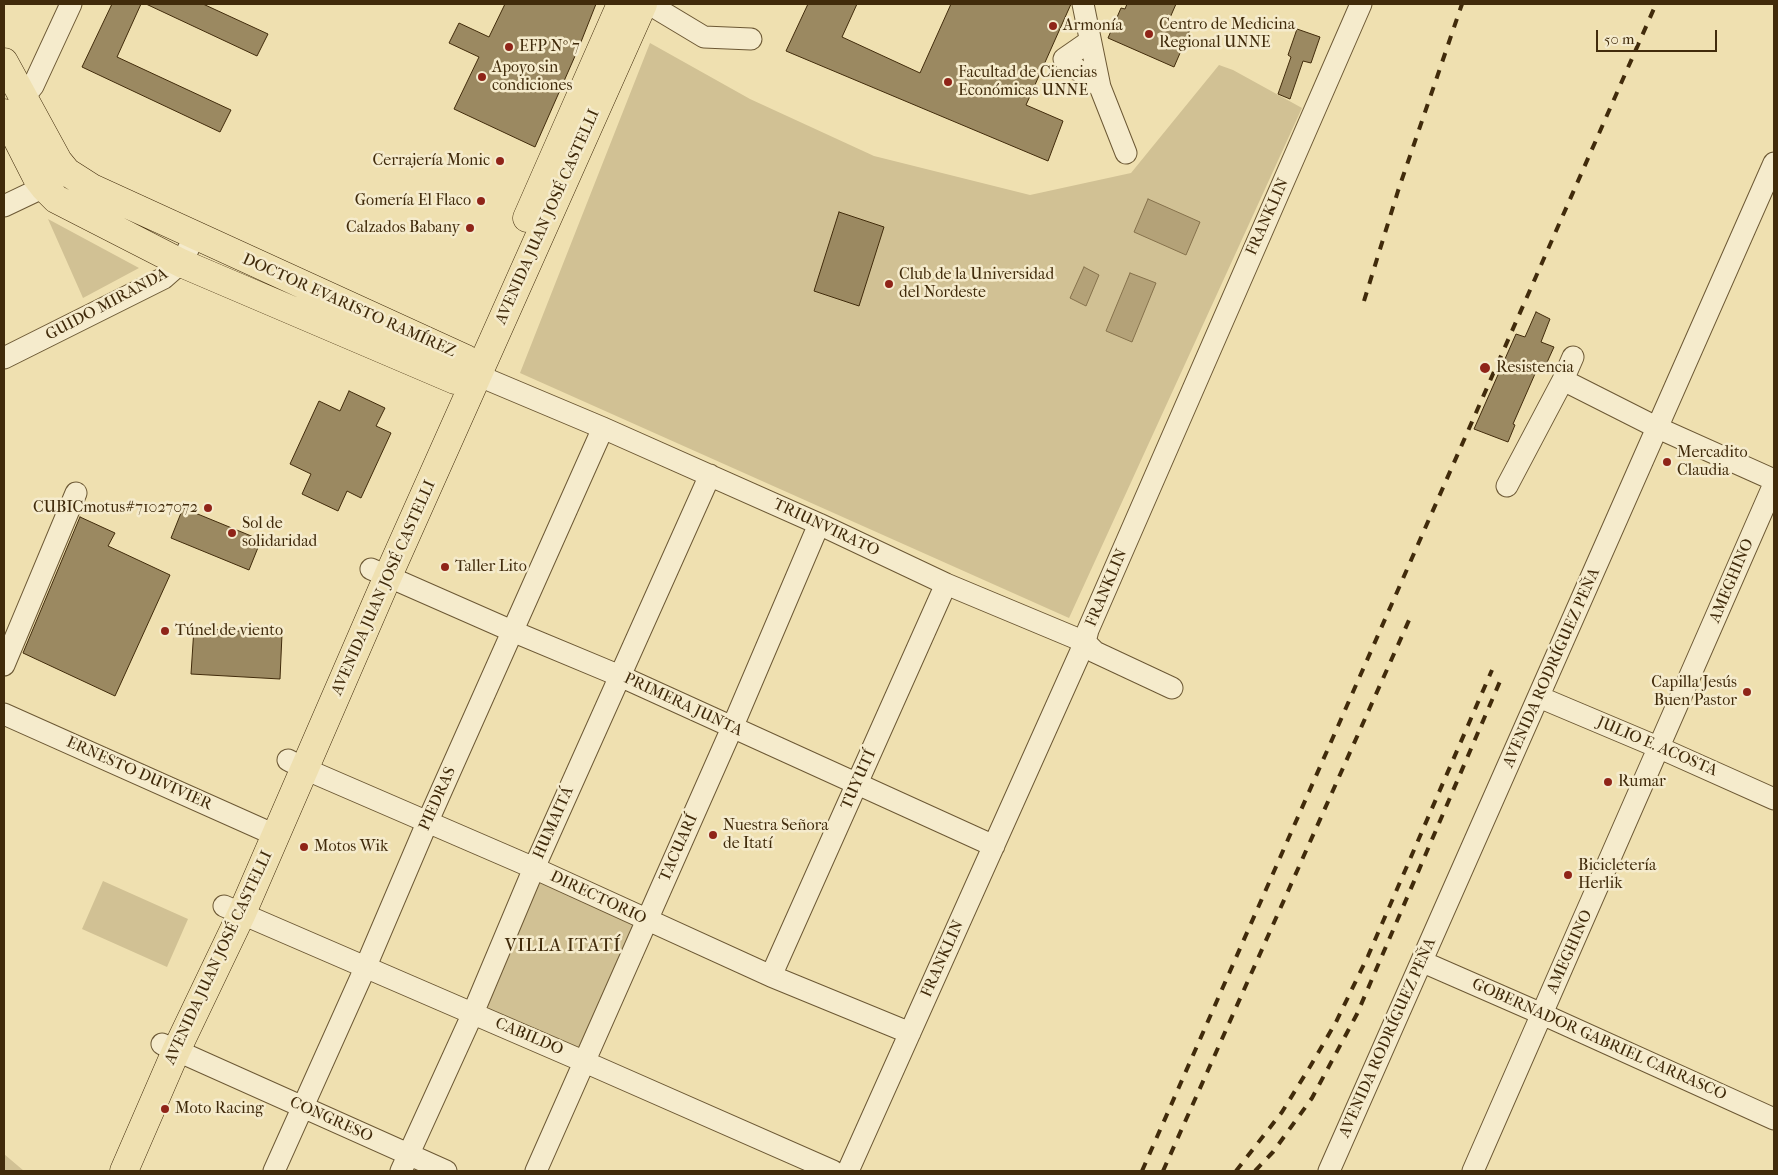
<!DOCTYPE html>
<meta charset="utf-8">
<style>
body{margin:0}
#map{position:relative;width:1778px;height:1175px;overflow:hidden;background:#efe0b0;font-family:"IM FELL French Canon",serif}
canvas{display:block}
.frame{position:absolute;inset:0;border:5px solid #412b0b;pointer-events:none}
.scale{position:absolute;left:1596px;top:30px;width:121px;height:22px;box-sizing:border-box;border:2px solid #412b0b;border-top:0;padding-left:6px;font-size:15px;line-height:18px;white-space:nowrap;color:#412b0b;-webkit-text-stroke:4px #f5ebcc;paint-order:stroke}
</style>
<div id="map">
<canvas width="1778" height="1175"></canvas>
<div class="frame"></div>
<div class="scale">50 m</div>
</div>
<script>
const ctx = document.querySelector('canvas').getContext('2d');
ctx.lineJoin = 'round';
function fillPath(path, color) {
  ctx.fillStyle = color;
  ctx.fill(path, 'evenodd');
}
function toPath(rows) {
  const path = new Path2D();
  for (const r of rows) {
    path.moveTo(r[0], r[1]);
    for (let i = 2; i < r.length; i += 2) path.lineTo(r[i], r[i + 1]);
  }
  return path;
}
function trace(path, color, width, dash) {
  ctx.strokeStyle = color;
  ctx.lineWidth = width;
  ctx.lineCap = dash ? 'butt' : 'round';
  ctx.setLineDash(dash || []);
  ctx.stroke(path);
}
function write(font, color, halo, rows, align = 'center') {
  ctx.font = font + ' "IM FELL French Canon",serif';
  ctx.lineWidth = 5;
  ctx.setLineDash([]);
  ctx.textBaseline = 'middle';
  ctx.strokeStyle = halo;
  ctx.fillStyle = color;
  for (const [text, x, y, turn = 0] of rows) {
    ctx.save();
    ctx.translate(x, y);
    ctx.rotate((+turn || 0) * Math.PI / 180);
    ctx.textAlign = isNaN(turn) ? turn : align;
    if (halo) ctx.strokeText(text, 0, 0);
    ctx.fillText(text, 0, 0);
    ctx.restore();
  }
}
const green = toPath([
 [650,43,750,99,874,156,1030,195,1131,173,1219,65,1233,70,1302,108,1069,618,520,373],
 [48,219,139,268,83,298],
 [103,881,188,919,167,967,82,929],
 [538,881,635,924,581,1051,483,1008],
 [4,1154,24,1171,4,1171]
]);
const water = toPath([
 [1148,199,1200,222,1186,255,1134,232,1148,199],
 [1084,267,1099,275,1086,306,1070,298,1084,267],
 [1130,273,1156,283,1132,342,1106,331,1130,273]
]);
const building = toPath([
 [112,4,141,4,117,57,231,110,220,132,82,67,112,4],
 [146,4,203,4,268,34,257,56,146,4],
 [505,4,596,4,579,47,535,147,454,109,479,57,449,43,459,23,489,37,505,4],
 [808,4,857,4,842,37,920,73,951,4,1071,4,1026,105,1063,121,1048,161,786,51,808,4],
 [1127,4,1176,4,1169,20,1190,30,1174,67,1108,38,1121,8,1125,9,1127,4],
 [1297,29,1320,37,1311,63,1303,61,1290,99,1278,94,1291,57,1288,55,1297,29],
 [839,212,884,227,859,306,814,291,839,212],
 [1536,312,1550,319,1541,342,1554,347,1544,369,1538,367,1513,424,1515,425,1508,442,1474,429,1516,334,1525,337,1536,312],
 [349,391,385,408,376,426,391,433,361,498,347,491,338,511,302,494,311,474,290,464,319,401,340,411,349,391],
 [183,508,261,540,249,570,171,538,183,508],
 [80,517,115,533,108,546,170,575,115,696,23,653,80,517],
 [194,628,282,634,280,679,191,674,194,628]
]);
const minor = toPath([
 [649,4,704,37,751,39],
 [1083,4,1100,87,1126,153],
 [1090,41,1064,59,1100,87],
 [23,98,33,86,71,4],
 [4,206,44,187,56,179],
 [4,358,164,278,181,263,195,236],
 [469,363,477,375,603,428,819,524,946,584,1085,642,1095,652,1172,688],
 [1563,380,1658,428,1774,480],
 [1507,486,1563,380,1573,357],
 [371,569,512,631,620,676,994,846],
 [4,665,76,493],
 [1539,697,1660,748,1774,799],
 [4,714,275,835],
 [288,760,305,769,534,868,771,976,910,1033],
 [224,906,585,1062,833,1171],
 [1423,962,1542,1014,1774,1119],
 [771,976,946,584],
 [162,1044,446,1171],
 [274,1171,366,966,427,823,603,428],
 [401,1171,473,1013,534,868,710,475],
 [536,1171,732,728,819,524],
 [848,1171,1085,642,1088,630,1361,4],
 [1329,1171,1774,163],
 [1473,1171,1774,484]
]);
const major = toPath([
 [4,62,58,161,67,172,92,188,466,359],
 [4,113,37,178,44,187,56,199,181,263,455,380,477,375],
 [527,218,621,4],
 [124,1171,176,1051,242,913,388,576,643,4]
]);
const rail = toPath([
 [1364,301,1398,191,1462,4],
 [1142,1171,1656,4],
 [1163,1171,1410,618],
 [1236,1171,1282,1112,1311,1065,1336,1022,1368,956,1492,670],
 [1255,1171,1273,1152,1312,1098,1357,1014,1501,679]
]);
const markers = [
 [1053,26,5,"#8f2418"],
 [1149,34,5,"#8f2418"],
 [509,47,5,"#8f2418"],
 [482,77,5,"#8f2418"],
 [948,82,5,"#8f2418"],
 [500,161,5,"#8f2418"],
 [481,201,5,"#8f2418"],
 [470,228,5,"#8f2418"],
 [889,284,5,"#8f2418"],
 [1485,368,6,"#8f2418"],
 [1667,462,5,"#8f2418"],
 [208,508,5,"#8f2418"],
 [232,533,5,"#8f2418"],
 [445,567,5,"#8f2418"],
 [165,631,5,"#8f2418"],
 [1747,692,5,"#8f2418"],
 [1608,782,5,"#8f2418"],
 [713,835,5,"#8f2418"],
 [304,847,5,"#8f2418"],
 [1568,875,5,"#8f2418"],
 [165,1109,5,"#8f2418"]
];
const poiNames = [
 ["Centro de Medicina",1159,25],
 ["Regional UNNE",1159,43],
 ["Armonía",1063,26],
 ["EFP Nº 7",519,47],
 ["Apoyo sin",492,68],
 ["condiciones",492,86],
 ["Facultad de Ciencias",958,73],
 ["Económicas UNNE",958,91],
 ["Cerrajería Monic",490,161,"right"],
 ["Gomería El Flaco",471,201,"right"],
 ["Calzados Babany",460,228,"right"],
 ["Club de la Universidad",899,275],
 ["del Nordeste",899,293],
 ["Resistencia",1496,368],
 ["Mercadito",1677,453],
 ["Claudia",1677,471],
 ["CUBICmotus#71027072",198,508,"right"],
 ["Sol de",242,524],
 ["solidaridad",242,542],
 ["Taller Lito",455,567],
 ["Túnel de viento",175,631],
 ["Capilla Jesús",1737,683,"right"],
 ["Buen Pastor",1737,701,"right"],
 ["Rumar",1618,782],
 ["Nuestra Señora",723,826],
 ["de Itatí",723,844],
 ["Motos Wik",314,847],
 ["Bicicletería",1578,866],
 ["Herlik",1578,884],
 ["Moto Racing",175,1109]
];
const streetNames = [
 ["AVENIDA JUAN JOSÉ CASTELLI",548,217,-66],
 ["FRANKLIN",1268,217,-66],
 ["GUIDO MIRANDA",107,305,-28],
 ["DOCTOR EVARISTO RAMÍREZ",349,306,24],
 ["TRIUNVIRATO",826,528,25],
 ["AMEGHINO",1732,581,-67],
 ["AVENIDA JUAN JOSÉ CASTELLI",384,588,-66],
 ["FRANKLIN",1107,588,-67],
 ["AVENIDA RODRÍGUEZ PEÑA",1552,668,-66],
 ["PRIMERA JUNTA",683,705,25],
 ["JULIO E. ACOSTA",1657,747,23],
 ["ERNESTO DUVIVIER",139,774,24],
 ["TUYUTÍ",859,780,-66],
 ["PIEDRAS",438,799,-66],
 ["HUMAITÁ",554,823,-66],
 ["TACUARÍ",679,848,-66],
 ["DIRECTORIO",598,898,25],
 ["AMEGHINO",1570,952,-66],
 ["AVENIDA JUAN JOSÉ CASTELLI",219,958,-65],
 ["FRANKLIN",943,959,-66],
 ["CABILDO",529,1037,23],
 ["AVENIDA RODRÍGUEZ PEÑA",1388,1038,-66],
 ["GOBERNADOR GABRIEL CARRASCO",1599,1040,24],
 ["CONGRESO",331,1120,24]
];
const neighbourhoodNames = [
 ["VILLA ITATÍ",563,947]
];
fillPath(green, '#d1c194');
fillPath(water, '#b4a278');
trace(water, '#86724c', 1);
fillPath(building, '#9b8961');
trace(building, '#412b0b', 1);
trace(minor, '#6c5834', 23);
trace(major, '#412b0b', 29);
trace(minor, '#f5ebcc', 21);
trace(major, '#efe0b0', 28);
trace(rail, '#412b0b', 4, [9, 9]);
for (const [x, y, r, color] of markers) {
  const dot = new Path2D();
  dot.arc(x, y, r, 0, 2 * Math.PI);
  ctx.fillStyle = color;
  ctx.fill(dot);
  trace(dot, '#f5ebcc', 2);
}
write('16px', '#412b0b', '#f5ebcc', poiNames, 'left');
write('16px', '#412b0b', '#f5ebcc', streetNames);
ctx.letterSpacing = '1px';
write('18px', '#412b0b', '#f5ebcc', neighbourhoodNames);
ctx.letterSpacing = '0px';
</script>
